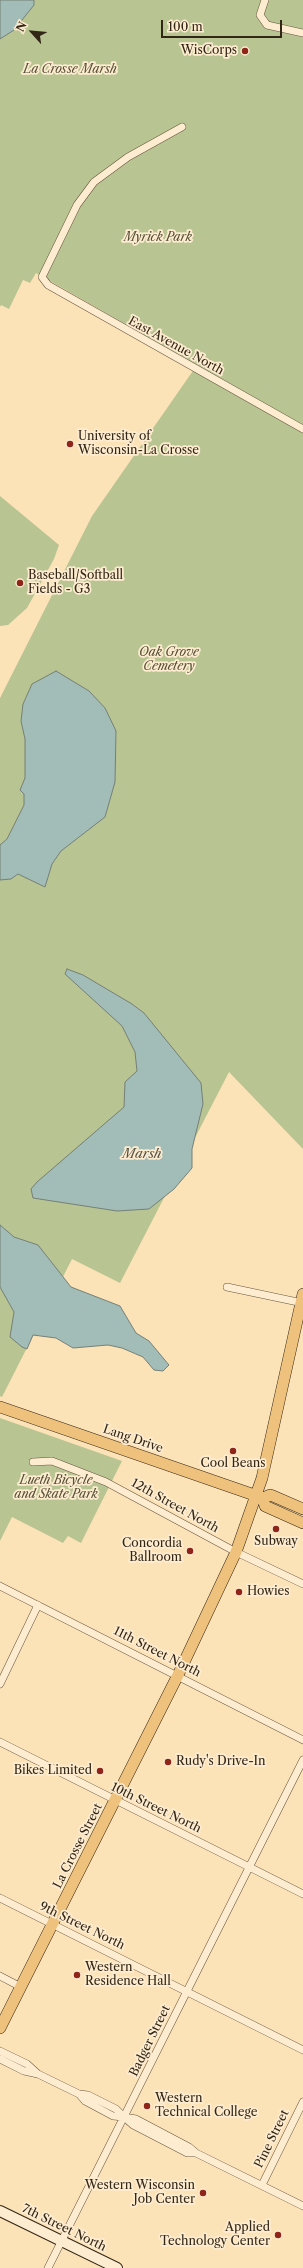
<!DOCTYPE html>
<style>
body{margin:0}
#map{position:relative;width:303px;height:2268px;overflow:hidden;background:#fce2b7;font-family:"Libre Caslon Text",serif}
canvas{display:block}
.north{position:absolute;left:12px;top:12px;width:40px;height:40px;-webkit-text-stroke:3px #fdecd0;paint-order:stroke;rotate:297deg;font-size:11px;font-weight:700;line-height:16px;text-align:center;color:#322616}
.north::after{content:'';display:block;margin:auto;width:14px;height:18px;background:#322616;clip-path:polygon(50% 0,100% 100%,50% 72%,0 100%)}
.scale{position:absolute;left:161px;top:20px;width:121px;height:18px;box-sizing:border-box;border:2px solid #322616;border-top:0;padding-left:5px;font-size:12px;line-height:14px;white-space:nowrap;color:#322616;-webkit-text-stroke:3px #fdecd0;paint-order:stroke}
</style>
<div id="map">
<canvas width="303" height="2268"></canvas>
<div class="north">N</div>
<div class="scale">100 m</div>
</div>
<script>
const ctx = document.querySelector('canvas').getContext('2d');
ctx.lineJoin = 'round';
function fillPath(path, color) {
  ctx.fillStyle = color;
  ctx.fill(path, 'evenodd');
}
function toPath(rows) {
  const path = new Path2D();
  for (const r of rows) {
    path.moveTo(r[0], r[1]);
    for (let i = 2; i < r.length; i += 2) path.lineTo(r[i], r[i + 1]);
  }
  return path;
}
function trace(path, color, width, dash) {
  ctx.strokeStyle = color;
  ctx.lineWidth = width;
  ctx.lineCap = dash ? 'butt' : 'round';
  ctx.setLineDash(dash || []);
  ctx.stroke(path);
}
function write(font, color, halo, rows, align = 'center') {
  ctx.font = font + ' "Libre Caslon Text",serif';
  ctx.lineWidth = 3.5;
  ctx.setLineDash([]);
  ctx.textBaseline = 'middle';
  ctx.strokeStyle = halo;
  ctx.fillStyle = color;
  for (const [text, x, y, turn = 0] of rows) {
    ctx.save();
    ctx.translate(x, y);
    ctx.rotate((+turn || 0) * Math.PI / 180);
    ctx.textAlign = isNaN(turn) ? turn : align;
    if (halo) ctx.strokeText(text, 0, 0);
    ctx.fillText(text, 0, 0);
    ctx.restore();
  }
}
const green = toPath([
 [0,0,303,0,303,1149,229,1072,120,1283,72,1259,2,1397,0,1396,0,698,92,516,197,365,36,273,30,283,23,280,9,309,1,305,0,307],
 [0,496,59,545,54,559,27,608,8,625,0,626],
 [0,1418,122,1461,81,1543,68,1536,63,1543,12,1517,0,1541]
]);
const water = toPath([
 [0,0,34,0,34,5,14,30,0,39,0,0],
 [56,671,89,691,105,708,116,731,115,782,105,817,61,851,52,864,45,887,18,874,11,879,0,880,0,845,7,839,24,805,24,794,20,790,25,778,25,739,21,721,23,704,32,684,56,671],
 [67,969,83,975,132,1004,144,1013,201,1083,203,1104,192,1149,192,1168,174,1189,149,1209,117,1211,33,1198,31,1189,37,1182,124,1107,125,1082,137,1071,135,1052,122,1026,65,974,67,969],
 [0,1225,14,1237,38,1245,71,1287,120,1306,136,1333,149,1341,169,1365,163,1371,154,1370,143,1357,122,1348,108,1345,73,1348,56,1338,33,1335,27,1349,22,1347,10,1337,14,1312,0,1287,0,1225]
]);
const minor = toPath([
 [265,0,260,15,267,25,303,33],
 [182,127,128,157,94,182,77,205,42,277,48,285,303,429],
 [227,1287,303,1303],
 [33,1462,52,1461,106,1482,236,1552,303,1584],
 [0,1586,303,1740],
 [0,1684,38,1605],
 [0,1742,303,1894],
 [0,1898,303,2050],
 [0,1976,21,1987],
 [0,2051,27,2064,38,2074,24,2071,0,2059],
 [38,2074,79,2094,85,2101,113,2116,124,2117,116,2109,88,2095,79,2094],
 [124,2117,136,2119,189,2147,196,2153,187,2153,133,2125,124,2117],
 [196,2153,303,2206],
 [262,2185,303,2102],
 [48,2268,303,1760]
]);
const secondary = toPath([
 [0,2211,117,2268]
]);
const primary = toPath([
 [0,1407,263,1498,270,1495,273,1496,303,1509],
 [263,1498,265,1506,303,1523],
 [0,2028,178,1675,236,1552,262,1478,303,1294]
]);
const markers = [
 [245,51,4,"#8f2418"],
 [70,444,4,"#8f2418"],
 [20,583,4,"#8f2418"],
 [233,1451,4,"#8f2418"],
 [276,1529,4,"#8f2418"],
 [190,1551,4,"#8f2418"],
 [239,1592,4,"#8f2418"],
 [168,1762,4,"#8f2418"],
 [100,1771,4,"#8f2418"],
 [77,1975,4,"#8f2418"],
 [147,2106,4,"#8f2418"],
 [203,2193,4,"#8f2418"],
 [278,2235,4,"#8f2418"]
];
const poiNames = [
 ["WisCorps",237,51,"right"],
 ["University of",78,437],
 ["Wisconsin-La Crosse",78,451],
 ["Baseball/Softball",28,576],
 ["Fields - G3",28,590],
 ["Cool Beans",233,1464,"center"],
 ["Subway",276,1542,"center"],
 ["Concordia",182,1544,"right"],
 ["Ballroom",182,1558,"right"],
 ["Howies",247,1592],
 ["Rudy's Drive-In",176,1762],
 ["Bikes Limited",92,1771,"right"],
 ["Western",85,1968],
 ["Residence Hall",85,1982],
 ["Western",155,2099],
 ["Technical College",155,2113],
 ["Western Wisconsin",195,2186,"right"],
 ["Job Center",195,2200,"right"],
 ["Applied",270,2228,"right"],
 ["Technology Center",270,2242,"right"]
];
const parkNames = [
 ["La Crosse Marsh",70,70],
 ["Myrick Park",158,238],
 ["Oak Grove",169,653],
 ["Cemetery",169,667],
 ["Lueth Bicycle",56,1481],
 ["and Skate Park",56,1495]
];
const streetNames = [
 ["East Avenue North",176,346,29],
 ["Lang Drive",133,1439,19],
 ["12th Street North",175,1506,29],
 ["11th Street North",157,1652,27],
 ["10th Street North",156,1808,26],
 ["La Crosse Street",78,1846,-63],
 ["9th Street North",82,1926,26],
 ["Badger Street",150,2041,-64],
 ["Pine Street",272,2139,-64],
 ["7th Street North",64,2228,26]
];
const waterNames = [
 ["Marsh",142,1154]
];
fillPath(green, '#b9c493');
fillPath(water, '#a2bcb7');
trace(water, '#758077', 1);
trace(minor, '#64553e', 8);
trace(secondary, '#322616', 12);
trace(primary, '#322616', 12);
trace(minor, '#fdecd0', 7);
trace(secondary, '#fdecd0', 10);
trace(primary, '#eec17c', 11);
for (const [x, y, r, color] of markers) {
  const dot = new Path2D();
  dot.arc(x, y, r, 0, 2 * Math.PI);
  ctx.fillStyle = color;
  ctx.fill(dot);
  trace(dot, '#fdecd0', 1.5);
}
write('12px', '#322616', '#fdecd0', poiNames, 'left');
write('italic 12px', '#544e35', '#fdecd0', parkNames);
write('12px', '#322616', '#fdecd0', streetNames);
write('italic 13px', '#545346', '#fdecd0', waterNames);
</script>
